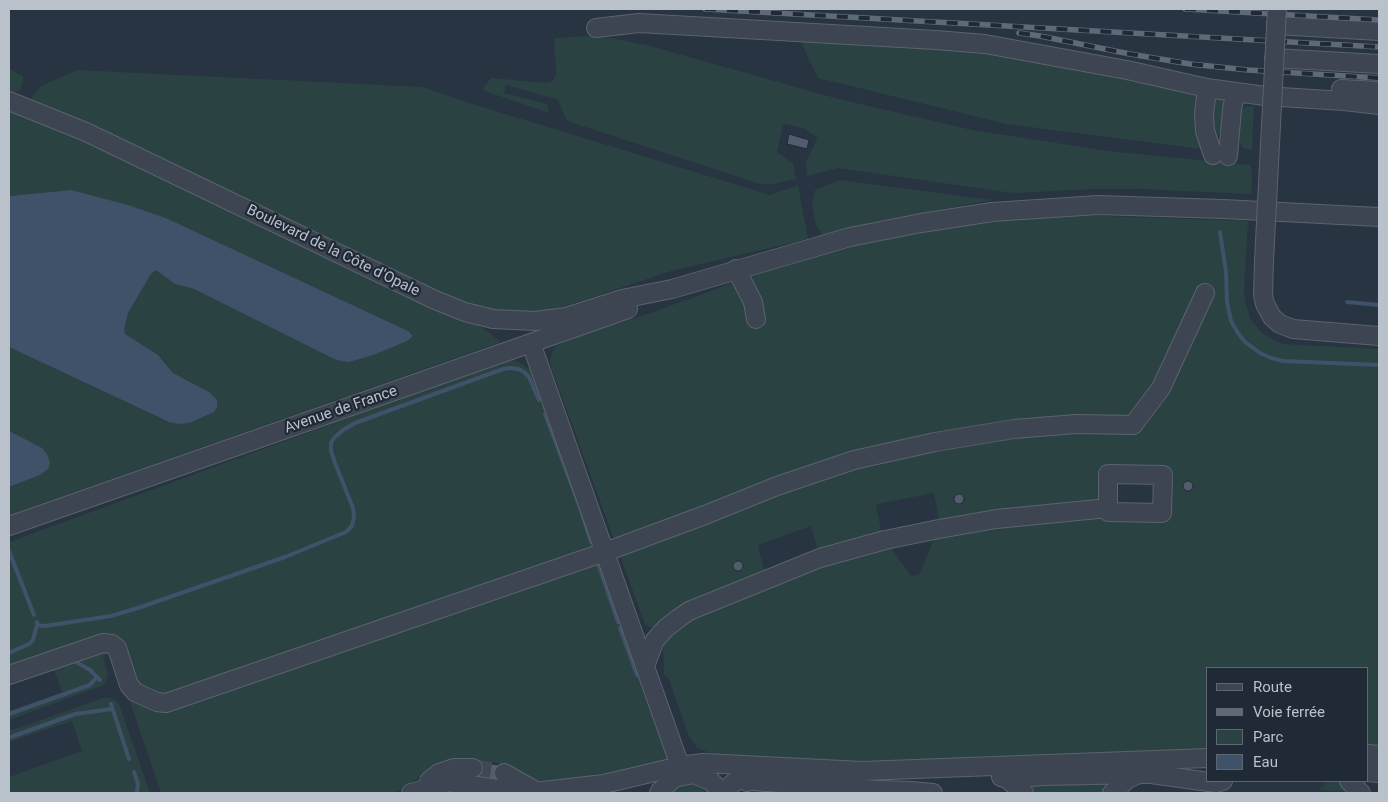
<!DOCTYPE html>
<meta charset="utf-8">
<style>
body{margin:0}
#map{position:relative;width:1388px;height:802px;overflow:hidden;background:#283441;font-family:Roboto,sans-serif}
canvas{display:block}
.frame{position:absolute;inset:0;border:10px solid #b9c1cb;pointer-events:none}
.legend{position:absolute;left:1206px;top:667px;width:162px;height:115px;box-sizing:border-box;background:#202a36;border:1px solid #5d6672;margin:0;padding:6px 9px;list-style:none;font-size:15px;color:#b9c1cb}
.legend li{display:flex;align-items:center;gap:10px;height:25px}
.legend b{width:25px;border:1px solid #5d6672}
</style>
<div id="map">
<canvas width="1388" height="802"></canvas>
<div class="frame"></div>
<ul class="legend">
<li><b style="height:6px;background:#3c4551"></b>Route</li>
<li><b style="height:6px;background:#5e6a78"></b>Voie ferrée</li>
<li><b style="height:14px;background:#2b4243"></b>Parc</li>
<li><b style="height:14px;background:#3f5269"></b>Eau</li>
</ul>
</div>
<script>
const ctx = document.querySelector('canvas').getContext('2d');
ctx.lineJoin = 'round';
function fillPath(path, color) {
  ctx.fillStyle = color;
  ctx.fill(path, 'evenodd');
}
function toPath(rows) {
  const path = new Path2D();
  for (const r of rows) {
    if (r.length === 3) {
      path.moveTo(r[0] + r[2], r[1]);
      path.arc(r[0], r[1], r[2], 0, 2 * Math.PI);
      continue;
    }
    path.moveTo(r[0], r[1]);
    for (let i = 2; i < r.length; i += 2) path.lineTo(r[i], r[i + 1]);
  }
  return path;
}
function trace(path, color, width, dash) {
  ctx.strokeStyle = color;
  ctx.lineWidth = width;
  ctx.lineCap = dash ? 'butt' : 'round';
  ctx.setLineDash(dash || []);
  ctx.stroke(path);
}
function write(font, color, halo, rows, align = 'center') {
  ctx.font = font + ' Roboto,sans-serif';
  ctx.lineWidth = 4.5;
  ctx.setLineDash([]);
  ctx.textBaseline = 'middle';
  ctx.strokeStyle = halo;
  ctx.fillStyle = color;
  for (const [text, x, y, turn = 0] of rows) {
    ctx.save();
    ctx.translate(x, y);
    ctx.rotate((+turn || 0) * Math.PI / 180);
    ctx.textAlign = isNaN(turn) ? turn : align;
    if (halo) ctx.strokeText(text, 0, 0);
    ctx.fillText(text, 0, 0);
    ctx.restore();
  }
}
const green = toPath([
 [797,34,974,46,1201,89,1201,149,1007,124,818,78],
 [589,36,611,38,650,46,835,98,972,130,1108,151,1251,165,1252,177,1251,194,1140,189,1096,189,1013,193,838,168,807,176,806,161,818,138,804,128,783,124,777,152,793,163,796,179,768,185,757,183,567,121,558,100,506,85,504,93,547,104,549,113,482,90,491,78,547,83,553,81,556,75,554,38],
 [9,69,23,76,23,82,20,90,9,94],
 [77,70,423,87,463,101,770,195,798,185,808,239,671,271,548,312,519,314,471,307,426,288,34,103,31,98,41,86],
 [1216,95,1228,102,1225,122,1216,139,1211,123],
 [1254,106,1252,150,1242,147,1237,135,1237,114,1245,107],
 [9,109,83,141,441,312,475,322,501,342,9,515,9,487,40,475,23,439,9,431,9,347,158,417,179,424,209,392,173,373,158,355,125,334,124,329,128,313,151,274,156,270,175,284,194,289,334,359,412,335,407,331,166,218,71,190,9,196],
 [840,180,992,200,873,222,822,235,816,225,812,205,815,190],
 [1076,215,1248,221,1244,291,1245,300,1250,318,1260,331,1273,340,1283,344,1379,349,1379,753,1367,752,1367,668,1207,668,1207,754,895,766,726,759,697,748,689,736,668,677,664,675,663,646,666,639,681,622,787,576,889,545,911,576,919,575,940,525,934,493,876,504,882,536,819,554,811,526,758,545,765,574,657,628,647,626,645,624,551,367,550,360,553,351,555,347,560,344,573,338,662,309,762,272,851,246,940,229,972,224,1028,218],
 [1109,474,1163,475,1162,513,1108,512],
 [510,360,519,362,532,371,668,756,663,765,561,784,537,780,508,769,507,765,473,758,470,764,425,774,399,790,391,793,161,793,113,652,103,656,108,675,104,685,9,720,9,711,62,692,51,662,9,677,9,542,504,361],
 [103,698,110,698,115,700,119,704,150,793,9,793,9,777,82,751,72,721,9,742,9,729,10,730,13,730],
 [1122,777,1106,793,1038,793,1030,789,1023,781],
 [1329,781,1342,781,1352,792,1318,790],
 [689,784,698,785,706,788,712,793,671,793,680,786]
]);
const water = toPath([
 [71,190,128,205,166,218,408,331,412,335,412,337,407,341,373,355,349,362,341,361,334,359,194,289,175,284,156,270,151,274,128,313,124,329,125,334,158,355,173,373,209,392,217,400,217,407,214,412,189,423,179,424,169,422,9,347,9,196],
 [9,431,42,448,47,454,50,463,48,469,40,475,9,487]
]);
const stream = toPath([
 [1220,232,1226,272,1227,302,1231,321,1238,333,1245,342,1260,353,1271,358,1283,361,1379,365],
 [1347,302,1379,305],
 [545,414,580,507,591,542],
 [9,551,34,615],
 [599,566,618,622],
 [37,625,45,626,111,616,138,608,285,557,346,532,352,526,354,517,353,508,335,463,331,451,331,443,334,438,343,430,355,423,503,369,510,368,518,369,524,372,529,377,539,400],
 [620,628,637,675],
 [9,653,29,644,33,640,37,625,37,622],
 [76,662,90,670,100,680],
 [111,704,129,759],
 [9,714,90,685,97,677],
 [11,737,75,714,112,709],
 [134,772,138,784,137,793]
]);
const building = toPath([
 [789,134,809,140,807,149,787,144,789,134],
 [1188,486,5],
 [959,499,5],
 [738,566,5],
 [474,761,505,766,503,782,471,777,474,761]
]);
const minorTunnel = toPath([
 [473,768,504,773]
]);
const minor = toPath([
 [1276,25,1379,31],
 [596,28,639,23,936,40,985,44,1127,70,1207,88],
 [1274,58,1379,64],
 [1341,89,1379,91],
 [9,101,86,132,435,300,465,312,493,319,536,321,566,317,622,299,672,289,850,237,921,223,992,212,1098,205,1223,209,1379,217],
 [1213,155,1205,131,1204,114,1207,88,1265,96,1344,101,1379,105],
 [1228,156,1232,109,1236,92],
 [1264,261,1263,295,1265,304,1272,317,1280,324,1293,329,1379,336],
 [736,269,753,302,756,319],
 [531,343,680,766],
 [1108,474,1163,475,1162,513,1108,512,1108,474],
 [9,526,628,309],
 [645,666,655,640,666,628,679,618,689,611,820,558,885,540,939,529,996,519,1108,508],
 [9,675,103,643,112,644,117,648,129,685,135,692,157,702,166,703,605,552,705,515,777,486,854,460,935,442,1014,429,1076,424,1133,425,1161,388,1205,293],
 [1367,754,1379,755],
 [1367,772,1379,773],
 [504,773,534,790],
 [1001,777,1007,779,1024,793],
 [1007,779,1043,776,1139,774],
 [429,781,439,773,454,768,473,768],
 [1349,781,1361,793],
 [747,782,752,781,878,790,894,793],
 [731,785,743,775,762,773],
 [881,790,911,791,933,793],
 [411,793,449,782,525,793],
 [526,793,604,784,680,766,703,763,862,771,1207,758],
 [659,793,660,791,674,778,693,774,711,781,723,793],
 [1112,793,1128,779,1139,774,1151,774,1216,783,1223,781]
]);
const rail = toPath([
 [705,9,1379,47],
 [1185,9,1379,20],
 [1019,33,1040,36,1130,54,1190,64,1248,70,1379,78]
]);
const minorBridge = toPath([
 [1264,261,1277,9]
]);
const streetNames = [
 ["Boulevard de la Côte d'Opale",333,251,26],
 ["Avenue de France",341,410,-19]
];
fillPath(green, '#2b4243');
fillPath(water, '#3f5269');
trace(stream, '#3f5269', 4);
fillPath(building, '#515d6c');
trace(building, '#222c38', 1);
trace(minorTunnel, '#3e4956', 18, [18, 9]);
trace(minor, '#5a636e', 20);
trace(minor, '#3c4551', 18);
trace(rail, '#5e6a78', 5.5);
trace(rail, '#202a36', 4, [11]);
trace(minorBridge, '#5a636e', 20, []);
trace(minorBridge, '#3c4551', 18);
write('15px', '#b9c1cb', '#202a36', streetNames);
</script>
